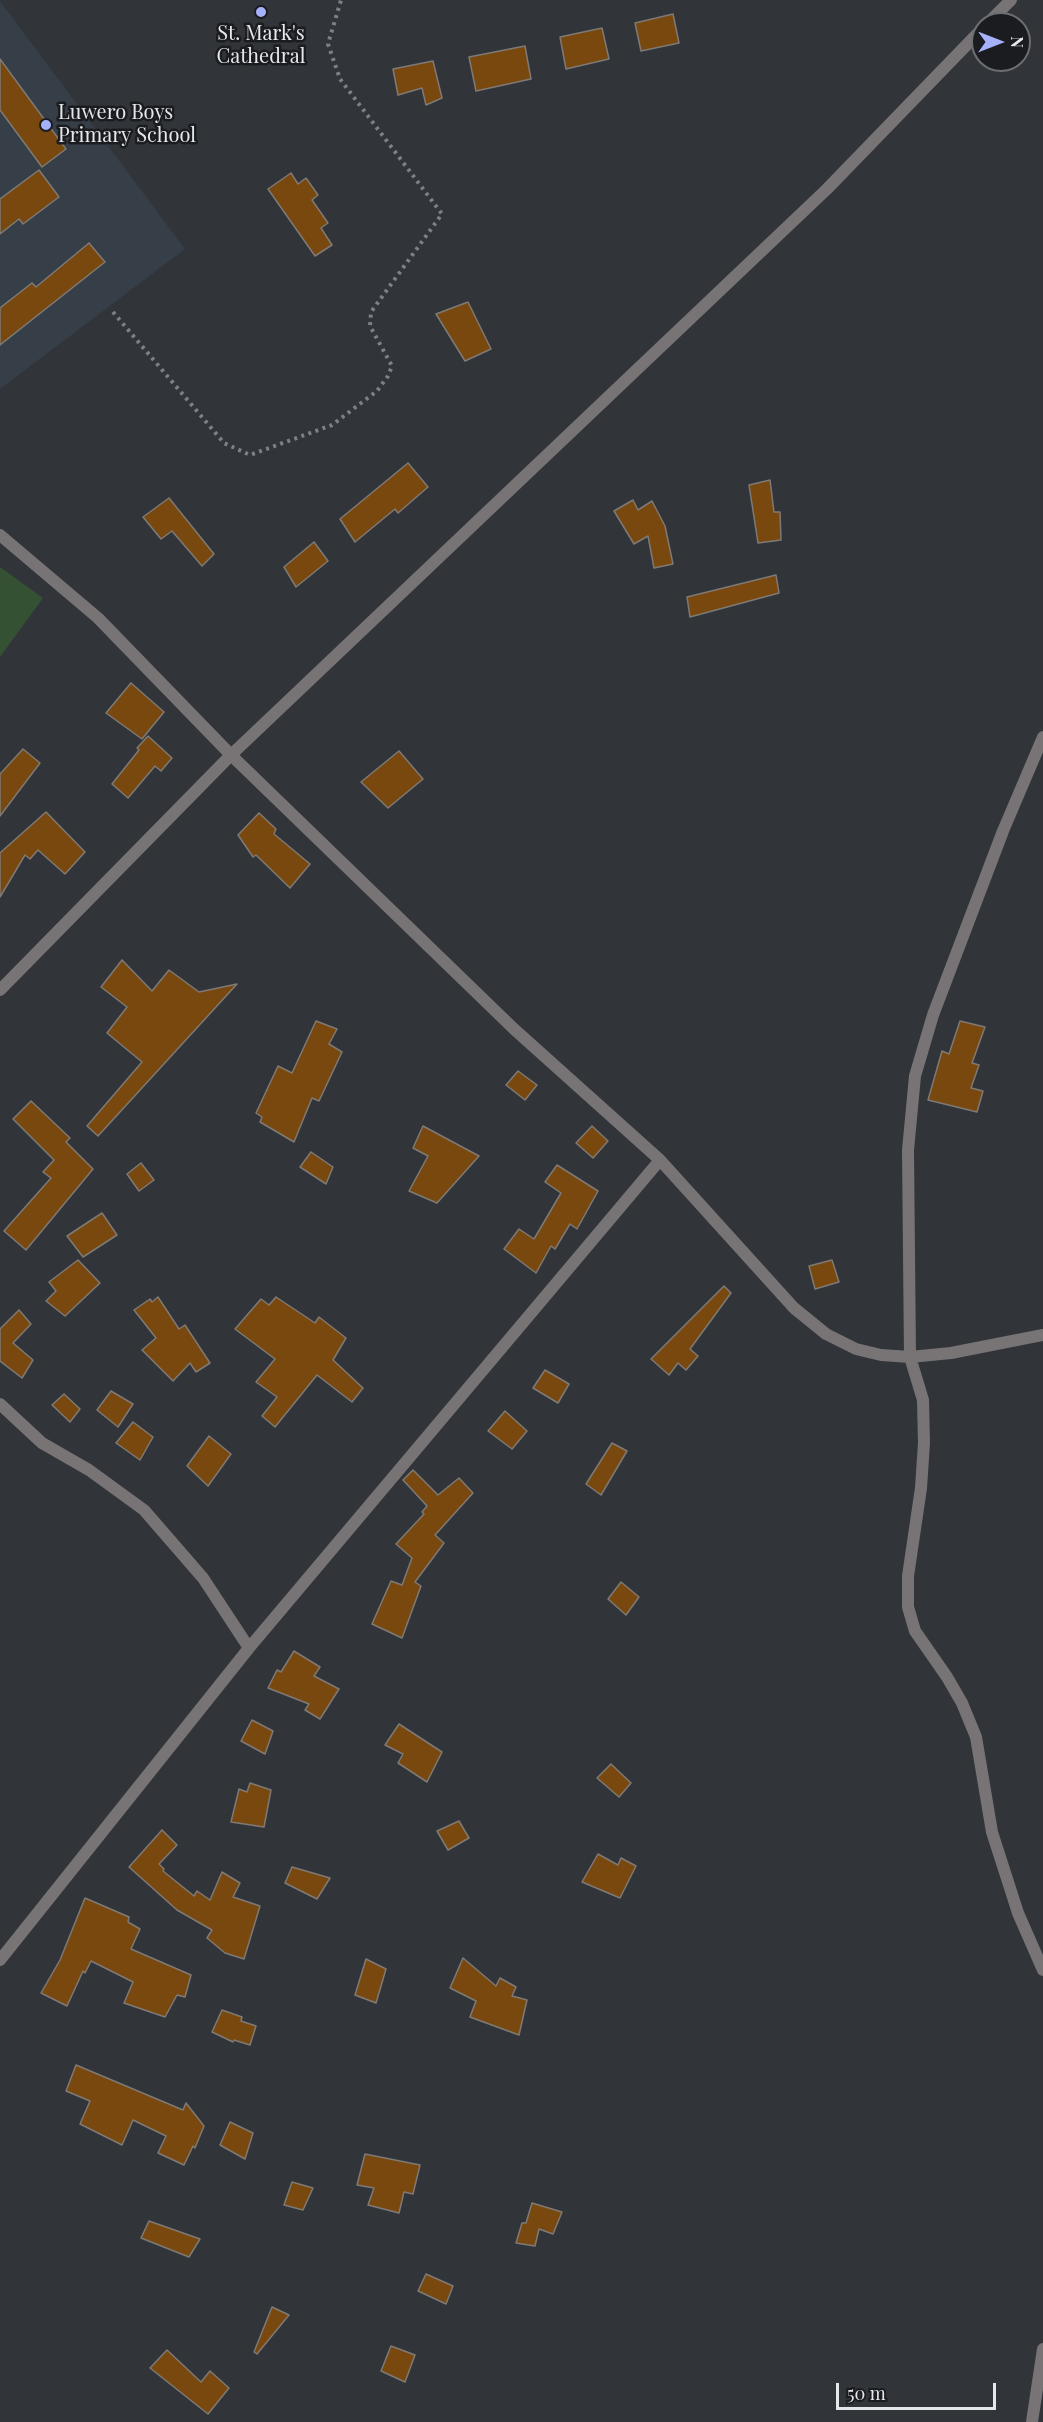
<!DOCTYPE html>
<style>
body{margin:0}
#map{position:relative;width:1043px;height:2422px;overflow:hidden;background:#31353a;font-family:"Playfair Display",serif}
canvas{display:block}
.north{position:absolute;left:971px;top:12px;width:60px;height:60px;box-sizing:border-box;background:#1b1c1f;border:2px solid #6c6e71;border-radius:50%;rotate:90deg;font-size:16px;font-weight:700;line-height:24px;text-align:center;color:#e5e8eb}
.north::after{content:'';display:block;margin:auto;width:21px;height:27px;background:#a6b1fc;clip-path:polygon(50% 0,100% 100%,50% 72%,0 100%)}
.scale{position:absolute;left:836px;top:2383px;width:160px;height:27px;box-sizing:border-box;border:3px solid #e5e8eb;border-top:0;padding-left:8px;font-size:18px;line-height:21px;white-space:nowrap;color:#e5e8eb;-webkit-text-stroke:4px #1b1c1f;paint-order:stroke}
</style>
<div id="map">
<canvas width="1043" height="2422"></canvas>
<div class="north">N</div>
<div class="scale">50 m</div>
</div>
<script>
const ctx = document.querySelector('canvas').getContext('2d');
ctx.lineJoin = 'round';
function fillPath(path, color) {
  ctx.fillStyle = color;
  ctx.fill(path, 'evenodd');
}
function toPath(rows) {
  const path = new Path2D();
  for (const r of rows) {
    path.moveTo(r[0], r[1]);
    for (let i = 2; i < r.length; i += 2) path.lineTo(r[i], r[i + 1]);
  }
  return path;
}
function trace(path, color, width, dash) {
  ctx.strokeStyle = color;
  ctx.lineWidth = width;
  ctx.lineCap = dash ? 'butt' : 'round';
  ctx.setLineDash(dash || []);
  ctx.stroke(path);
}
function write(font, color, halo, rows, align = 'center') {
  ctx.font = font + ' "Playfair Display",serif';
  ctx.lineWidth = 5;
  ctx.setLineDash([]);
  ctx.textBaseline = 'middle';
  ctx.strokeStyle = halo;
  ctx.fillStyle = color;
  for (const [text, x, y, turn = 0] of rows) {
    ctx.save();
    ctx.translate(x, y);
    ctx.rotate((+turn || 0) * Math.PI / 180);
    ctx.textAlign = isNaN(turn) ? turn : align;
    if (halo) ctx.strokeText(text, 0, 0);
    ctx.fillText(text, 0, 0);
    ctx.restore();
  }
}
const built = toPath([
 [0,1,185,249,0,389]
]);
const green = toPath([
 [0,567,43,598,0,657]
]);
const building = toPath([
 [673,14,679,43,641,51,635,23,673,14],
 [602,28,609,59,566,69,560,37,602,28],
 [525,46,531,79,476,91,469,57,525,46],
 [0,59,66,149,42,167,0,110,0,59],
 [433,61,442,98,426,105,422,88,398,95,393,69,433,61],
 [39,170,59,197,23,224,19,219,0,234,0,199,39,170],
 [291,173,298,184,306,178,318,195,312,200,328,223,321,228,332,245,315,256,268,189,291,173],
 [89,243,105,262,0,345,0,308,32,283,36,287,89,243],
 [468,302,491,349,465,361,436,314,468,302],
 [408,463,428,487,398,513,395,509,355,542,340,519,408,463],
 [770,480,774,512,780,512,781,540,758,543,749,485,770,480],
 [169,498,214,554,202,566,172,531,161,539,143,517,169,498],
 [633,500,638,510,652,501,665,526,673,564,654,568,648,536,634,544,614,511,633,500],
 [314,542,328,561,296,587,284,567,314,542],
 [776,575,779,593,690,617,687,597,776,575],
 [131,683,164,712,142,739,106,713,131,683],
 [148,736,172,758,161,771,155,766,128,798,112,784,139,750,137,748,148,736],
 [23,749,40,763,0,816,0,774,23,749],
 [399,751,423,779,388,808,361,782,399,751],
 [46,812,85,852,65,874,38,850,30,859,25,855,0,897,0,853,46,812],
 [259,813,276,829,274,834,310,864,290,888,256,855,253,857,238,835,259,813],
 [122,960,152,991,169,970,199,992,237,984,98,1136,87,1126,142,1062,107,1033,127,1007,101,987,122,960],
 [316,1021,337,1029,329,1044,342,1052,319,1101,312,1098,294,1142,260,1122,262,1117,256,1113,278,1066,292,1073,316,1021],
 [960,1021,985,1027,972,1063,979,1065,971,1088,983,1091,977,1112,928,1100,942,1051,949,1054,960,1021],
 [518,1071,537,1085,525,1100,506,1085,518,1071],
 [31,1101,70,1138,66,1142,93,1169,26,1250,4,1231,51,1178,43,1172,54,1160,13,1119,31,1101],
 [423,1126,479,1156,437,1203,409,1191,428,1156,413,1148,423,1126],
 [592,1126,608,1141,593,1158,576,1143,592,1126],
 [311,1152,333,1167,326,1184,300,1167,311,1152],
 [141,1163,154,1180,139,1191,127,1174,141,1163],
 [557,1165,598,1191,577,1229,570,1224,555,1249,551,1246,536,1273,504,1249,519,1229,534,1239,561,1193,545,1182,557,1165],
 [102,1213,117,1235,83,1257,67,1236,102,1213],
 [78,1260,100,1283,65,1316,46,1301,56,1291,49,1282,78,1260],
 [832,1260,839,1282,815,1289,809,1266,832,1260],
 [724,1286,731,1293,690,1349,698,1356,686,1370,678,1363,669,1375,651,1359,724,1286],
 [158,1297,179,1329,185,1325,210,1363,196,1372,190,1363,173,1381,142,1350,156,1338,134,1310,150,1299,152,1302,158,1297],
 [276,1297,315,1323,319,1317,346,1338,333,1360,363,1388,352,1402,317,1375,275,1427,262,1416,277,1397,256,1382,275,1359,235,1329,261,1299,269,1305,276,1297],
 [19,1310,31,1324,13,1343,33,1360,22,1378,0,1361,0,1329,19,1310],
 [545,1370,569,1384,558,1403,533,1388,545,1370],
 [111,1391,133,1404,118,1427,97,1410,111,1391],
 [64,1394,80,1409,70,1422,52,1405,64,1394],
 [505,1411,527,1431,512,1449,488,1431,505,1411],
 [133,1422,153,1437,140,1460,116,1443,133,1422],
 [209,1436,231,1454,208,1486,187,1466,209,1436],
 [612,1443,627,1451,601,1495,586,1484,612,1443],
 [413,1470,438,1495,459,1478,473,1493,435,1535,444,1543,415,1582,421,1586,402,1638,372,1624,391,1581,402,1585,412,1558,396,1544,424,1514,422,1512,427,1506,403,1480,413,1470],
 [621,1582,639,1597,626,1615,608,1599,621,1582],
 [294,1651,320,1667,314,1676,339,1689,320,1719,305,1710,309,1704,268,1688,277,1670,281,1672,294,1651],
 [252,1720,273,1731,265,1754,241,1741,252,1720],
 [399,1724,442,1752,427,1782,398,1763,403,1754,385,1745,399,1724],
 [611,1764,631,1783,619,1797,597,1778,611,1764],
 [250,1783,271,1790,264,1827,231,1822,239,1789,247,1792,250,1783],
 [459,1821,469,1838,448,1850,437,1831,459,1821],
 [162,1830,177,1845,159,1864,164,1869,163,1871,194,1896,197,1891,210,1900,222,1872,240,1883,233,1897,260,1906,244,1959,225,1953,207,1938,212,1930,177,1910,129,1867,162,1830],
 [598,1854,618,1865,621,1858,636,1866,620,1898,582,1882,598,1854],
 [292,1867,330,1878,317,1899,285,1883,292,1867],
 [85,1898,129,1917,128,1922,140,1929,131,1949,191,1975,185,1997,177,1995,165,2017,124,2003,133,1982,91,1961,85,1973,83,1971,67,2006,41,1993,60,1960,85,1898],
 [463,1958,496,1986,500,1978,516,1987,512,1996,527,2000,519,2035,470,2017,476,2001,450,1988,463,1958],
 [366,1959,386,1969,376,2003,355,1995,366,1959],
 [222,2010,242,2017,241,2021,256,2026,250,2045,234,2040,233,2042,212,2032,222,2010],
 [76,2065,183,2110,186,2103,204,2126,195,2148,193,2146,184,2165,158,2153,166,2136,133,2120,122,2145,80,2124,90,2101,66,2091,76,2065],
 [230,2122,253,2133,245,2159,220,2145,230,2122],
 [365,2154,420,2165,413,2194,404,2192,399,2213,368,2205,374,2188,357,2185,365,2154],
 [292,2182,313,2188,303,2210,284,2205,292,2182],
 [532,2203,562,2212,553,2234,539,2229,535,2246,516,2243,522,2223,526,2223,532,2203],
 [149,2221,200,2239,189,2257,141,2238,149,2221],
 [426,2274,453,2286,446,2304,418,2291,426,2274],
 [272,2307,289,2315,257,2354,254,2352,272,2307],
 [391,2346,415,2355,405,2382,381,2371,391,2346],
 [167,2350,201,2382,210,2371,229,2388,208,2414,150,2368,167,2350]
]);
const path = toPath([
 [113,312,224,443,250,455,332,425,377,391,388,376,392,366,370,326,371,312,442,214,340,79,328,44,341,0]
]);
const street = toPath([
 [987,24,1011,0],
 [0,535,98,618,231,755,514,1029,660,1160,794,1308,826,1334,856,1349,881,1355,910,1357,951,1353,1043,1335],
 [1043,737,1003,831,933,1015,915,1076,908,1150,910,1357,923,1400,924,1443,921,1488,908,1576,908,1607,915,1631,947,1677,962,1703,976,1737,992,1832,1018,1913,1043,1970],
 [0,990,231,755,827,189,983,28],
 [0,1404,42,1443,89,1470,144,1510,203,1578,249,1648],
 [0,1960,249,1648,660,1160],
 [1032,2422,1043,2349]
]);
const markers = [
 [261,12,6,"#a6b1fc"],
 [46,125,6,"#a6b1fc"]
];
const poiNames = [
 ["St. Mark's",261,34],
 ["Cathedral",261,57],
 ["Luwero Boys",58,113,"left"],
 ["Primary School",58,136,"left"]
];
fillPath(built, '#363e48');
fillPath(green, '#345133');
fillPath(building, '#79480e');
trace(building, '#7f7a75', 1.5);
trace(path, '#7d8185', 4, [3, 4.5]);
trace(street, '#787475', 12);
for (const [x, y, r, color] of markers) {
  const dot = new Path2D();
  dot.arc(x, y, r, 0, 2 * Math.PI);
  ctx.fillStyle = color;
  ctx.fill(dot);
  trace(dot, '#1b1c1f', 2);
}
write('20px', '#e5e8eb', '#1b1c1f', poiNames);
</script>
